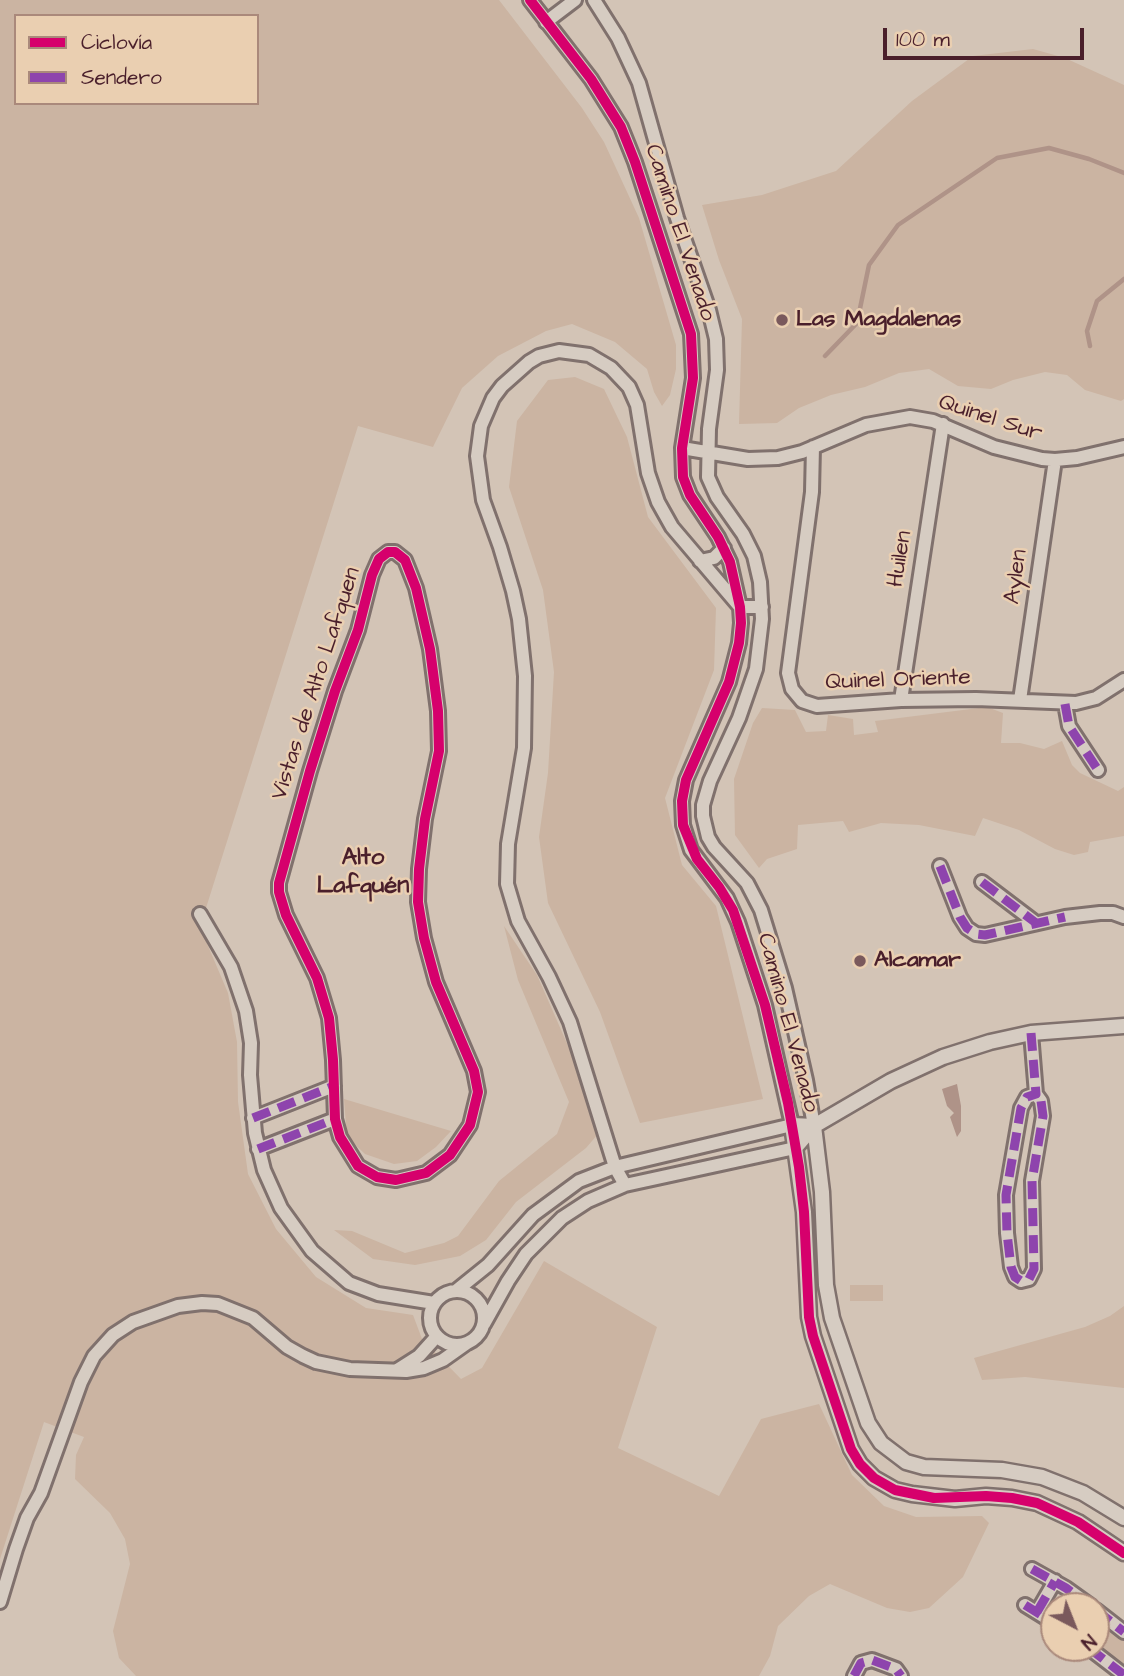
<!DOCTYPE html>
<meta charset="utf-8">
<style>
body{margin:0}
#map{position:relative;width:1124px;height:1676px;overflow:hidden;background:#d3c4b6;font-family:"Architects Daughter",sans-serif}
canvas{display:block}
.legend{position:absolute;left:14px;top:14px;width:245px;height:91px;box-sizing:border-box;background:#eacfb1;border:2px solid #aa897b;margin:0;padding:9px 12px;list-style:none;font-size:21px;color:#4a1f2b}
.legend li{display:flex;align-items:center;gap:14px;height:35px}
.legend b{width:35px;border:2px solid #aa897b}
.north{position:absolute;left:1040px;top:1592px;width:70px;height:70px;box-sizing:border-box;background:#eacfb1;border:2px solid #aa897b;border-radius:50%;rotate:138deg;font-size:19px;font-weight:700;line-height:28px;text-align:center;color:#4a1f2b}
.north::after{content:'';display:block;margin:auto;width:24px;height:32px;background:#7a595c;clip-path:polygon(50% 0,100% 100%,50% 72%,0 100%)}
.scale{position:absolute;left:883px;top:28px;width:201px;height:32px;box-sizing:border-box;border:4px solid #4a1f2b;border-top:0;padding-left:9px;font-size:21px;line-height:24px;white-space:nowrap;color:#4a1f2b;-webkit-text-stroke:5px #eacfb1;paint-order:stroke}
</style>
<div id="map">
<canvas width="1124" height="1676"></canvas>
<ul class="legend">
<li><b style="height:9px;background:#d6006c"></b>Ciclovía</li>
<li><b style="height:9px;background:#8e44ad"></b>Sendero</li>
</ul>
<div class="north">N</div>
<div class="scale">100 m</div>
</div>
<script>
const ctx = document.querySelector('canvas').getContext('2d');
ctx.lineJoin = 'round';
function fillPath(path, color) {
  ctx.fillStyle = color;
  ctx.fill(path, 'evenodd');
}
function toPath(rows) {
  const path = new Path2D();
  for (const r of rows) {
    if (r.length === 3) {
      path.moveTo(r[0] + r[2], r[1]);
      path.arc(r[0], r[1], r[2], 0, 2 * Math.PI);
      continue;
    }
    path.moveTo(r[0], r[1]);
    for (let i = 2; i < r.length; i += 2) path.lineTo(r[i], r[i + 1]);
  }
  return path;
}
function trace(path, color, width, dash) {
  ctx.strokeStyle = color;
  ctx.lineWidth = width;
  ctx.lineCap = dash ? 'butt' : 'round';
  ctx.setLineDash(dash || []);
  ctx.stroke(path);
}
function write(font, color, halo, rows, align = 'center') {
  ctx.font = font + ' "Architects Daughter",sans-serif';
  ctx.lineWidth = 5;
  ctx.setLineDash([]);
  ctx.textBaseline = 'middle';
  ctx.strokeStyle = halo;
  ctx.fillStyle = color;
  for (const [text, x, y, turn = 0] of rows) {
    ctx.save();
    ctx.translate(x, y);
    ctx.rotate((+turn || 0) * Math.PI / 180);
    ctx.textAlign = isNaN(turn) ? turn : align;
    if (halo) ctx.strokeText(text, 0, 0);
    ctx.fillText(text, 0, 0);
    ctx.restore();
  }
}
const green = toPath([
 [0,0,499,0,582,108,604,142,639,218,676,345,676,369,670,395,662,406,654,392,647,369,615,342,572,324,546,331,498,356,462,388,433,447,358,426,200,927,228,993,237,1042,238,1102,248,1174,276,1229,316,1277,366,1308,413,1315,422,1339,461,1379,482,1368,544,1261,657,1327,618,1448,719,1496,761,1419,819,1404,852,1475,884,1506,916,1517,982,1516,989,1523,963,1577,929,1608,910,1612,887,1608,830,1584,809,1596,778,1626,770,1656,759,1676,136,1676,119,1658,113,1631,130,1564,125,1539,110,1513,75,1479,76,1455,84,1437,44,1422,0,1559],
 [16,16,257,16,257,103,16,103],
 [1033,49,1065,58,1124,85,1124,399,1121,401,1085,390,1067,375,1045,372,1013,380,991,389,958,386,929,369,899,373,865,387,831,395,799,408,777,423,739,424,742,319,719,260,702,205,762,195,836,171,912,101,973,56],
 [575,377,604,389,627,437,648,517,716,608,714,670,665,798,682,865,716,906,763,1099,640,1123,600,1012,548,903,539,837,548,773,554,672,543,590,509,487,517,421,548,380],
 [987,707,1003,713,1001,743,1020,743,1044,749,1062,741,1072,765,1080,773,1118,791,1124,787,1124,836,1090,842,1088,852,1074,855,1055,849,1019,830,983,818,975,836,919,825,881,823,849,832,843,821,798,825,797,849,767,859,759,868,735,835,734,779,753,723,762,708,795,710,806,732,826,731,828,715,853,719,854,735,878,732,875,721],
 [504,926,537,975,583,1080,598,1134,586,1148,516,1202,486,1240,460,1256,415,1265,373,1259,334,1230,352,1231,405,1253,444,1243,458,1236,499,1181,557,1134,569,1102,518,980],
 [344,1099,451,1131,436,1147,417,1161,394,1164,365,1154,347,1137],
 [850,1285,883,1285,883,1301,850,1301],
 [1124,1306,1124,1388,1025,1377,982,1380,974,1358,1085,1327,1110,1316],
 [1096,1619,1124,1641,1124,1668,1096,1645]
]);
const water = toPath([
 [957,1084,961,1106,961,1131,957,1137,950,1117,954,1113,947,1106,942,1089]
]);
const stream = toPath([
 [1090,346,1087,331,1097,301,1124,279],
 [825,356,857,323,869,265,898,225,997,158,1049,148,1089,159,1124,173]
]);
const minor = toPath([
 [594,0,618,38,639,83,677,218,709,310,716,339,717,370,709,429,708,477,717,497,743,534,754,556,760,582,762,619,756,669,739,718,710,781,703,805,703,816,708,837,714,847,747,883,761,910,785,988,806,1080,814,1126],
 [546,22,575,0],
 [813,447,812,492,788,673,792,689,802,701,817,706,901,700,976,699,1076,703,1096,698,1124,680],
 [682,448,748,459,778,458,802,452,866,425,910,417,933,421,994,447,1042,459,1055,460,1077,458,1124,447],
 [388,552,395,552,405,560,416,588,430,649,438,711,439,751,425,819,419,869,418,902,424,938,436,982,474,1071,478,1092,470,1125,450,1155,426,1173,396,1180,377,1177,358,1166,340,1137,335,1119,333,1060,329,1018,317,978,286,915,279,892,279,883,310,771,335,691,358,630,372,575,379,559,388,552],
 [700,561,714,558,724,548],
 [901,700,943,424],
 [1020,700,1055,460],
 [1065,704,1069,726,1098,770],
 [940,866,960,917,967,928,976,934,985,935,1065,917,1100,913,1113,913,1124,917],
 [982,882,1036,923],
 [200,914,231,967,246,1011,251,1043,250,1075,255,1133,264,1170,281,1208,312,1251,349,1283,378,1294,434,1303],
 [1031,1033,1036,1094,1027,1097,1021,1108,1006,1195,1007,1233,1011,1267,1015,1277,1021,1281,1029,1279,1034,1269,1032,1181,1043,1116,1041,1101,1036,1094],
 [253,1118,334,1086],
 [258,1149,335,1119],
 [625,1185,615,1167,570,1022,549,977,518,921,507,884,508,844,524,748,525,676,519,619,513,591,500,547,483,500,477,456,481,426,493,398,502,386,529,362,539,356,559,351,589,355,611,368,629,387,637,405,648,473,658,502,672,527,740,607,762,607],
 [457,1290,488,1265,533,1215,579,1181,615,1167,792,1125,765,1005,738,922,727,898,691,850,683,825,682,801,686,780,729,682,739,643,741,623,740,607,730,562,718,537,690,495,683,477,682,448,693,378,691,334,635,162,621,127,591,79,530,0],
 [457,1318,27],
 [484,1324,508,1281,526,1254,562,1218,588,1201,625,1185,795,1148],
 [397,1370,419,1356,437,1336],
 [1032,1569,1066,1588,1091,1606],
 [0,1602,16,1549,27,1518,41,1493,81,1382,94,1356,113,1335,133,1322,178,1306,202,1303,218,1304,253,1318,287,1347,303,1356,316,1362,350,1369,406,1371,424,1368,443,1360,467,1343],
 [1025,1605,1054,1623],
 [1096,1610,1124,1632],
 [1037,1612,1055,1581],
 [1089,1648,1124,1675],
 [854,1676,861,1663,872,1660,896,1669,901,1676]
]);
const tertiary = toPath([
 [814,1126,792,1125,804,1212,809,1317,813,1336,851,1449,860,1464,874,1478,895,1490,912,1494,955,1499,986,1496,1012,1498,1037,1503,1078,1522,1124,1553],
 [814,1126,822,1192,826,1285,832,1318,868,1423,881,1443,906,1462,924,1467,1002,1470,1042,1477,1083,1493,1124,1518],
 [795,1148,814,1126,891,1081,943,1057,990,1042,1031,1033,1124,1026]
]);
const quiet = toPath([
 [1065,704,1069,726,1098,770],
 [940,866,960,917,967,928,976,934,985,935,1065,917],
 [982,882,1036,923],
 [1031,1033,1036,1094,1027,1097,1021,1108,1006,1195,1007,1233,1011,1267,1015,1277,1021,1281,1029,1279,1034,1269,1032,1181,1043,1116,1041,1101,1036,1094],
 [253,1118,334,1086],
 [258,1149,335,1119],
 [1032,1569,1066,1588,1091,1606],
 [1025,1605,1054,1623],
 [1096,1610,1124,1632],
 [1037,1612,1055,1581],
 [1089,1648,1124,1675],
 [854,1676,861,1663,872,1660,896,1669,901,1676]
]);
const cycleway = toPath([
 [530,0,591,79,621,127,635,162,691,334,693,378,682,448,683,477,690,495,718,537,730,562,740,607,741,623,739,643,729,682,686,780,682,801,683,825,697,859,719,887,733,910,765,1005,788,1103,799,1167,804,1212,809,1317,813,1336,851,1449,860,1464,874,1478,895,1490,934,1498,986,1496,1012,1498,1037,1503,1078,1522,1124,1553],
 [388,552,395,552,405,560,416,588,430,649,438,711,439,751,425,819,419,869,418,902,424,938,436,982,474,1071,478,1092,470,1125,450,1155,426,1173,396,1180,377,1177,358,1166,340,1137,335,1119,333,1060,329,1018,317,978,286,915,279,892,279,883,310,771,335,691,358,630,372,575,379,559,388,552]
]);
const markers = [
 [782,320,7,"#7a595c"],
 [860,961,7,"#7a595c"]
];
const streetNames = [
 ["Camino El Venado",679,233,72],
 ["Quinel Sur",990,419,18],
 ["Huilen",901,559,-81],
 ["Aylen",1017,577,-82],
 ["Quinel Oriente",898,681,-2],
 ["Vistas de Alto Lafquen",317,684,-72],
 ["Camino El Venado",787,1023,75]
];
const poiNames = [
 ["Las Magdalenas",796,320],
 ["Alcamar",874,961]
];
const neighbourhoodNames = [
 ["Alto",363,859],
 ["Lafquén",363,887]
];
fillPath(green, '#cbb4a2');
fillPath(water, '#af9388');
trace(stream, '#af9388', 4.5);
trace(minor, '#80716d', 18);
trace(tertiary, '#80716d', 19);
trace(minor, '#d6ccc2', 12);
trace(tertiary, '#d6ccc2', 14);
trace(quiet, '#8e44ad', 9, [18, 9]);
trace(cycleway, '#d6006c', 10);
for (const [x, y, r, color] of markers) {
  const dot = new Path2D();
  dot.arc(x, y, r, 0, 2 * Math.PI);
  ctx.fillStyle = color;
  ctx.fill(dot);
  trace(dot, '#eacfb1', 2.5);
}
write('23px', '#4a1f2b', '#eacfb1', streetNames);
write('bold 23px', '#4a1f2b', '#eacfb1', poiNames, 'left');
write('bold 24px', '#4a1f2b', '#eacfb1', neighbourhoodNames);
</script>
